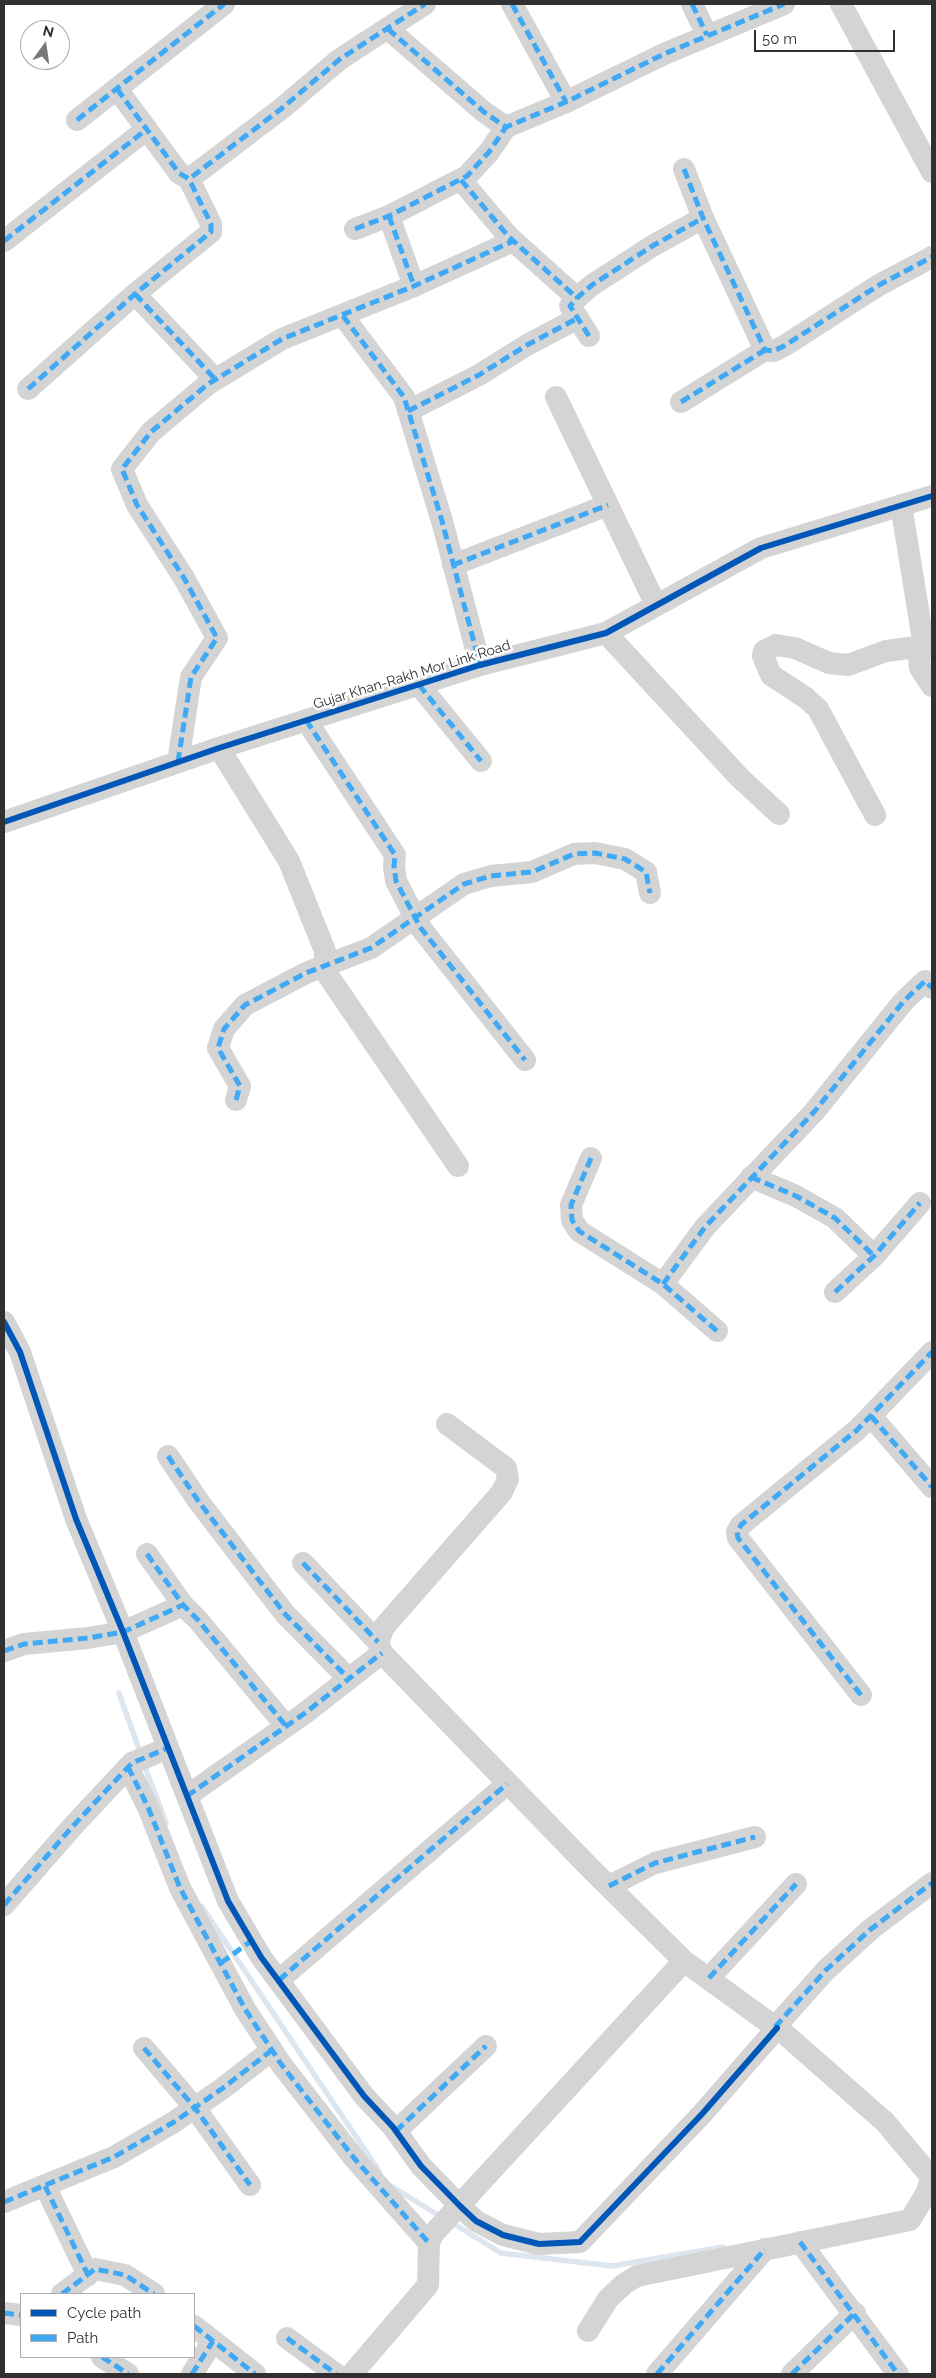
<!DOCTYPE html>
<style>
body{margin:0}
#map{position:relative;width:936px;height:2378px;overflow:hidden;background:#fff;font-family:Raleway,sans-serif}
canvas{display:block}
.frame{position:absolute;inset:0;border:5px solid #303030;pointer-events:none}
.legend{position:absolute;left:20px;top:2293px;width:175px;height:65px;box-sizing:border-box;background:#fff;border:1px solid #acacac;margin:0;padding:6px 9px;list-style:none;font-size:15px;color:#303030}
.legend li{display:flex;align-items:center;gap:10px;height:25px}
.legend b{width:25px;border:1px solid #acacac}
.north{position:absolute;left:20px;top:20px;width:50px;height:50px;box-sizing:border-box;background:#fff;border:1px solid #acacac;border-radius:50%;rotate:14deg;font-size:14px;font-weight:700;line-height:20px;text-align:center;color:#303030}
.north::after{content:'';display:block;margin:auto;width:18px;height:22px;background:#787878;clip-path:polygon(50% 0,100% 100%,50% 72%,0 100%)}
.scale{position:absolute;left:754px;top:30px;width:141px;height:22px;box-sizing:border-box;border:2px solid #303030;border-top:0;padding-left:6px;font-size:15px;line-height:18px;white-space:nowrap;color:#303030;-webkit-text-stroke:4px #fff;paint-order:stroke}
</style>
<div id="map">
<canvas width="936" height="2378"></canvas>
<div class="frame"></div>
<ul class="legend">
<li><b style="height:6px;background:#0057b8"></b>Cycle path</li>
<li><b style="height:6px;background:#3fa9f5"></b>Path</li>
</ul>
<div class="north">N</div>
<div class="scale">50 m</div>
</div>
<script>
const ctx = document.querySelector('canvas').getContext('2d');
ctx.lineJoin = 'round';
function toPath(rows) {
  const path = new Path2D();
  for (const r of rows) {
    path.moveTo(r[0], r[1]);
    for (let i = 2; i < r.length; i += 2) path.lineTo(r[i], r[i + 1]);
  }
  return path;
}
function trace(path, color, width, dash) {
  ctx.strokeStyle = color;
  ctx.lineWidth = width;
  ctx.lineCap = dash ? 'butt' : 'round';
  ctx.setLineDash(dash || []);
  ctx.stroke(path);
}
function write(font, color, halo, rows, align = 'center') {
  ctx.font = font + ' Raleway,sans-serif';
  ctx.lineWidth = 5;
  ctx.setLineDash([]);
  ctx.textBaseline = 'middle';
  ctx.strokeStyle = halo;
  ctx.fillStyle = color;
  for (const [text, x, y, turn = 0] of rows) {
    ctx.save();
    ctx.translate(x, y);
    ctx.rotate((+turn || 0) * Math.PI / 180);
    ctx.textAlign = isNaN(turn) ? turn : align;
    if (halo) ctx.strokeText(text, 0, 0);
    ctx.fillText(text, 0, 0);
    ctx.restore();
  }
}
const stream = toPath([
 [119,1693,141,1755],
 [144,1764,166,1823],
 [202,1907,379,2171],
 [391,2186,443,2218],
 [451,2222,501,2253,612,2266,723,2247]
]);
const minor = toPath([
 [512,4,566,102],
 [692,4,707,35],
 [841,4,932,172],
 [388,29,484,112,506,127,566,102,664,54,784,4],
 [117,89,179,173,189,179,281,109,340,59,425,4],
 [77,120,224,4],
 [684,169,703,218,765,350,774,351,784,346,879,285,932,257],
 [461,180,509,237,577,298],
 [389,216,414,286],
 [355,229,389,216,467,176,489,152,506,127],
 [4,241,147,129],
 [135,294,215,379],
 [343,316,404,397,442,521,480,665],
 [589,336,570,306,577,298,592,285,654,245,703,218],
 [28,389,135,294,211,232,211,224,189,179],
 [556,397,656,605],
 [681,402,765,350],
 [408,411,479,375,527,345,578,318],
 [453,565,608,505],
 [606,633,740,778,779,814],
 [932,641,924,646,919,658,920,668,932,686],
 [419,685,481,761],
 [306,720,395,855,394,867,396,881,420,927,525,1060],
 [219,748,289,861,325,951,325,971,458,1166],
 [178,762,191,677,217,638,184,578,137,505,122,469,151,432,208,384,282,339,414,286,513,241],
 [875,815,818,709,806,698,771,675,763,656,764,651,776,645,795,648,829,663,848,665,886,651,924,646,901,505],
 [4,822,219,748,480,665,606,633,761,548,932,496],
 [236,1100,240,1086,218,1048,224,1029,245,1005,306,973,371,948,464,884,491,876,532,872,574,854,595,853,625,859,646,872,650,893],
 [591,1158,571,1205,572,1220,579,1231,663,1284,717,1331],
 [751,1177,796,1196,835,1218,874,1256],
 [663,1284,705,1227,814,1112,903,1002,925,981,932,988],
 [835,1292,874,1256,920,1203],
 [4,1322,20,1352,76,1519,123,1632,228,1901,261,1957,364,2096,393,2127,421,2166,460,2206,476,2221,503,2235,539,2244,580,2242,702,2114,777,2028],
 [871,1416,932,1487],
 [168,1456,199,1502,285,1614,349,1679],
 [147,1554,183,1605,198,1620,286,1726],
 [303,1563,378,1642,382,1653,591,1869,684,1961,786,2035,885,2122,932,2178],
 [378,1642,384,1627,502,1492,508,1479,506,1468,447,1424],
 [4,1651,24,1644,88,1638,123,1632,183,1605],
 [861,1695,738,1538,737,1532,741,1525,857,1430,932,1352],
 [128,1767,148,1807,180,1888,245,2009,281,2064,354,2158,429,2243],
 [187,1796,305,1713,382,1653],
 [609,1886,655,1863,755,1837],
 [4,1905,73,1826,132,1763,168,1748],
 [709,1978,796,1884],
 [279,1980,507,1784],
 [775,2027,826,1970,871,1929,932,1883],
 [144,2048,195,2108,250,2185],
 [396,2131,486,2046],
 [45,2186,88,2275],
 [4,2202,114,2157,174,2122,223,2088,272,2050],
 [800,2242,898,2374],
 [62,2294,95,2269,125,2275,154,2294],
 [4,2313,21,2315],
 [194,2326,255,2374],
 [588,2331,608,2299,624,2284,637,2276,910,2220,927,2192,931,2178],
 [287,2338,336,2374],
 [102,2357,128,2374],
 [192,2374,213,2341],
 [352,2374,428,2285,429,2243,433,2234,684,1961],
 [657,2374,765,2249],
 [792,2374,855,2313]
]);
const quiet = toPath([
 [512,4,566,102],
 [692,4,707,35],
 [388,29,484,112,506,127,566,102,664,54,784,4],
 [117,89,179,173,189,179,281,109,340,59,425,4],
 [77,120,224,4],
 [684,169,703,218,765,350,774,351,784,346,879,285,932,257],
 [461,180,509,237,577,298],
 [389,216,414,286],
 [355,229,389,216,467,176,489,152,506,127],
 [4,241,147,129],
 [135,294,215,379],
 [343,316,404,397,442,521,480,665],
 [589,336,570,306,577,298,592,285,654,245,703,218],
 [28,389,135,294,211,232,211,224,189,179],
 [681,402,765,350],
 [408,411,479,375,527,345,578,318],
 [453,565,608,505],
 [419,685,481,761],
 [306,720,395,855,394,867,396,881,420,927,525,1060],
 [178,762,191,677,217,638,184,578,137,505,122,469,151,432,208,384,282,339,414,286,513,241],
 [236,1100,240,1086,218,1048,224,1029,245,1005,306,973,371,948,464,884,491,876,532,872,574,854,595,853,625,859,646,872,650,893],
 [591,1158,571,1205,572,1220,579,1231,663,1284,717,1331],
 [751,1177,796,1196,835,1218,874,1256],
 [663,1284,705,1227,814,1112,903,1002,925,981,932,988],
 [835,1292,874,1256,920,1203],
 [871,1416,932,1487],
 [168,1456,199,1502,285,1614,349,1679],
 [147,1554,183,1605,198,1620,286,1726],
 [303,1563,378,1642],
 [4,1651,24,1644,88,1638,123,1632,183,1605],
 [861,1695,738,1538,737,1532,741,1525,857,1430,932,1352],
 [128,1767,148,1807,180,1888,245,2009,281,2064,354,2158,429,2243],
 [187,1796,305,1713,382,1653],
 [609,1886,655,1863,755,1837],
 [4,1905,73,1826,132,1763,168,1748],
 [221,1963,251,1941],
 [709,1978,796,1884],
 [279,1980,507,1784],
 [775,2027,826,1970,871,1929,932,1883],
 [144,2048,195,2108,250,2185],
 [396,2131,486,2046],
 [45,2186,88,2275],
 [4,2202,114,2157,174,2122,223,2088,272,2050],
 [800,2242,898,2374],
 [62,2294,95,2269,125,2275,154,2294],
 [4,2313,21,2315],
 [194,2326,255,2374],
 [287,2338,336,2374],
 [102,2357,128,2374],
 [192,2374,213,2341],
 [657,2374,765,2249],
 [792,2374,855,2313]
]);
const cycleway = toPath([
 [4,822,219,748,480,665,606,633,761,548,932,496],
 [4,1322,20,1352,76,1519,123,1632,228,1901,261,1957,364,2096,393,2127,421,2166,460,2206,476,2221,503,2235,539,2244,580,2242,702,2114,777,2028]
]);
const streetNames = [
 ["Gujar Khan-Rakh Mor Link Road",412,675,-17]
];
trace(stream, '#dde6ef', 5.5);
trace(minor, '#d4d4d4', 22);
trace(quiet, '#3fa9f5', 5, [10, 5]);
trace(cycleway, '#0057b8', 6);
write('14px', '#303030', '#fff', streetNames);
</script>
